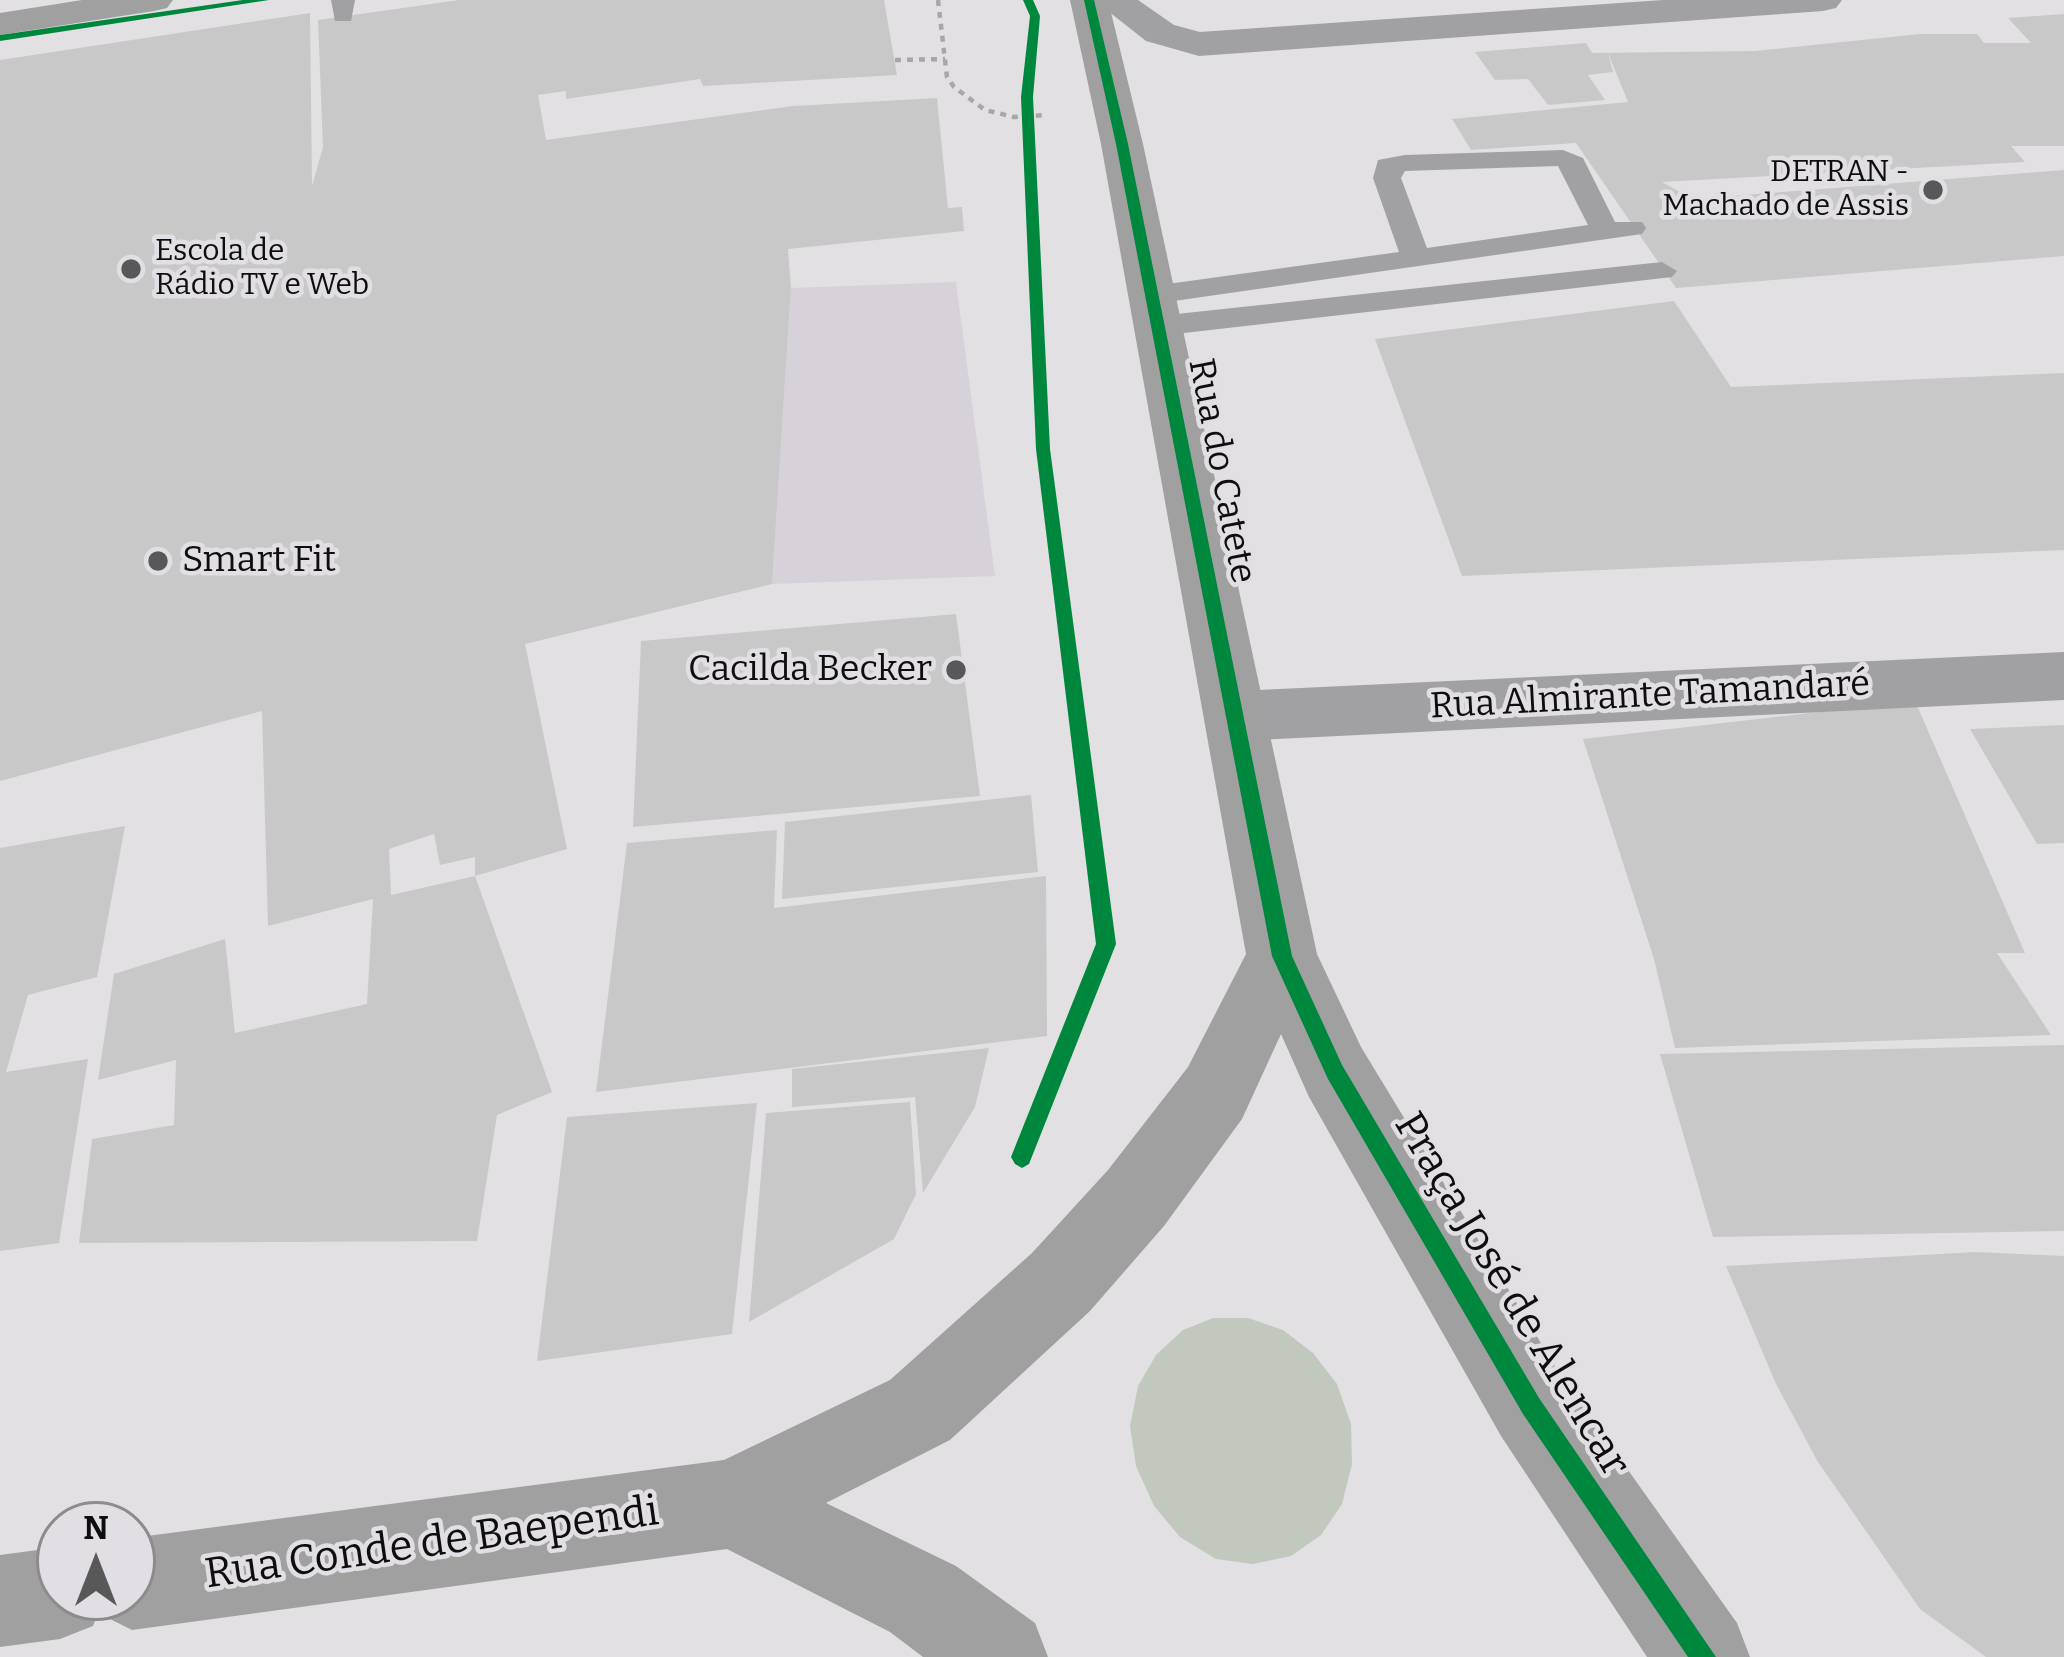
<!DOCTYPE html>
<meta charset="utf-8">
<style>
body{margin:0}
#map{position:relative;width:2064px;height:1657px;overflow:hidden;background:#e2e0e3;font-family:Bitter,serif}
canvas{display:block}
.north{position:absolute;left:36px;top:1501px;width:120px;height:120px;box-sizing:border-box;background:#e2dfe4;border:3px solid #8e8b8f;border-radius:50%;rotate:0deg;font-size:33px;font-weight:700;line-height:48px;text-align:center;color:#0f0e0f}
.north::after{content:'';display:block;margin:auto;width:42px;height:54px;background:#595859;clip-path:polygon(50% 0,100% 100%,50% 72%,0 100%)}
</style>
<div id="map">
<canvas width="2064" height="1657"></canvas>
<div class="north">N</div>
</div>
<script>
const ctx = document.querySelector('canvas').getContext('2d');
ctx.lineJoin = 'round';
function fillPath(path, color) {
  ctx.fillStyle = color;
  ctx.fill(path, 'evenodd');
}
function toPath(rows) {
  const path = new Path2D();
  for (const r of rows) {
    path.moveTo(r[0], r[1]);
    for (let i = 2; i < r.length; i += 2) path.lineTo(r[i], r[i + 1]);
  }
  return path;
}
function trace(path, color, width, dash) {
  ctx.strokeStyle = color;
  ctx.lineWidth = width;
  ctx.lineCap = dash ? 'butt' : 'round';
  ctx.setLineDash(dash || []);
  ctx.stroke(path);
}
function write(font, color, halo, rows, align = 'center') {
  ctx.font = font + ' Bitter,serif';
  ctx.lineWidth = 9;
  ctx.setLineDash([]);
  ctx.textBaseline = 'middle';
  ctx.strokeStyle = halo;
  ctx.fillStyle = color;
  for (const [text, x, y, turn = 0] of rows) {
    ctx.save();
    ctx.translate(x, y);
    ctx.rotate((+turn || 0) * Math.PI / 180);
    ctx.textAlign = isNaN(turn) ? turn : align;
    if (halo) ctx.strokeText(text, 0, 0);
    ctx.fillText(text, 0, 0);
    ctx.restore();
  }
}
const built = toPath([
 [956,282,995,576,772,584,791,288]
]);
const green = toPath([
 [1213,1318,1248,1318,1283,1330,1313,1353,1337,1384,1351,1424,1352,1464,1342,1504,1321,1535,1291,1556,1253,1564,1216,1559,1180,1537,1154,1506,1136,1466,1130,1426,1138,1386,1156,1355,1183,1330]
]);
const building = toPath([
 [459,0,884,0,897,75,703,86,700,79,566,99,566,91,538,95,546,140,793,106,937,98,948,208,962,207,964,231,788,249,791,288,772,584,525,644,567,849,475,876,552,1092,497,1115,477,1241,79,1243,92,1139,174,1125,176,1060,98,1080,114,974,225,939,235,1033,367,1004,373,899,268,926,262,711,0,781,0,60,310,13,312,186,323,147,318,20],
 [434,834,440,865,475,857,475,876,391,895,389,849],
 [2064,14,2064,146,2011,146,2025,162,1662,182,1693,199,2064,170,2064,256,1676,288,1576,143,1471,150,1452,119,1628,102,1608,53,1613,72,1588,75,1605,100,1548,105,1528,79,1495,80,1475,52,1586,43,1592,53,1755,51,1920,34,1977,34,1984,43,2031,43,2008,18],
 [1674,301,1731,387,2064,373,2064,550,1462,576,1375,339],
 [956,614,980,796,633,827,641,641],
 [1915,701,2025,953,1997,953,2051,1035,1675,1048,1654,959,1583,739],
 [2064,725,2064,843,2037,844,1970,729],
 [1031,795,1038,872,782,899,785,822],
 [125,826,97,977,28,995,6,1072,88,1059,59,1243,0,1251,0,848],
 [777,830,774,908,1046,876,1047,1036,596,1092,627,843],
 [2064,1045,2064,1231,1713,1237,1660,1054],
 [989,1048,975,1107,923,1193,915,1097,792,1107,792,1069],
 [910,1102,916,1194,894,1239,749,1322,766,1113],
 [757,1103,732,1334,537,1361,567,1117],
 [1975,1252,2064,1256,2064,1657,1986,1657,1920,1609,1818,1462,1776,1384,1726,1266]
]);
const path = toPath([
 [938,0,947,77,954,87,985,110,1014,117,1046,115],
 [895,60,945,59]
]);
const lane = toPath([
 [331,0,355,0,351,21,335,21,331,0],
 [1563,150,1583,158,1615,222,1642,222,1646,228,1642,234,1153,304,1138,295,1153,286,1399,252,1373,178,1378,160,1405,155,1563,150],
 [1558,166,1588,225,1427,248,1401,178,1405,171,1558,166],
 [1662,262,1677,271,1672,277,1158,336,1143,326,1158,316,1662,262]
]);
const street = toPath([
 [1094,0,1138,0,1174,25,1200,32,1663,0,1842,0,1836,8,1823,11,1199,56,1146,41,1094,0],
 [2064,652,2064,700,1237,741,1215,734,1206,716,1215,698,1237,691,2064,652]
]);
const secondary = toPath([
 [82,0,173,0,167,8,154,11,0,35,0,13,82,0],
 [1070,0,1108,0,1143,144,1317,954,1361,1047,1561,1376,1737,1623,1750,1657,1647,1657,1501,1436,1309,1097,1281,1034,1242,1119,1164,1226,1090,1311,950,1440,826,1503,956,1566,1035,1623,1048,1657,923,1657,890,1632,727,1549,132,1630,98,1613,93,1626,60,1639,0,1647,0,1555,60,1547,60,1597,132,1597,132,1538,724,1460,890,1380,1032,1253,1108,1170,1188,1067,1246,954,1101,144,1070,0]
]);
const cycleway = toPath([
 [243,0,269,0,0,41,0,35,243,0],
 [1023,0,1033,0,1040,16,1033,97,1050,449,1116,944,1029,1164,1022,1168,1015,1164,1011,1157,1096,944,1036,449,1021,97,1030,16,1023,0],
 [1084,0,1094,0,1128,144,1292,956,1342,1065,1539,1398,1716,1657,1688,1657,1523,1414,1328,1079,1272,956,1116,144,1084,0]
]);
const markers = [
 [1933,190,12,"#595859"],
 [131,269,12,"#595859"],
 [158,561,12,"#595859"],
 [956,670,12,"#595859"]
];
const farPoinames = [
 ["DETRAN -",1909,173],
 ["Machado de Assis",1909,207],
 ["Escola de",155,252,"left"],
 ["Rádio TV e Web",155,286,"left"]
];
const streetNames = [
 ["Rua do Catete",1221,471,79],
 ["Rua Almirante Tamandaré",1650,696,-3]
];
const poiNames = [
 ["Smart Fit",182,561],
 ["Cacilda Becker",932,670,"right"]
];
const nearStreetnames = [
 ["Praça José de Alencar",1511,1295,59],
 ["Rua Conde de Baependi",432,1544,-8]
];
fillPath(built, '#d7d2da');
fillPath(green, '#c1c8be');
fillPath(building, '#c9c8c9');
trace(path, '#a8a7a8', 4.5, [6, 6]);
fillPath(lane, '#a1a0a2');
fillPath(street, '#a1a0a2');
fillPath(secondary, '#a1a0a1');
fillPath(cycleway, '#00873e');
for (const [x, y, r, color] of markers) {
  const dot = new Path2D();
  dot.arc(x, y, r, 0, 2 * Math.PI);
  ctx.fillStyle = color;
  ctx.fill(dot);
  trace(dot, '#e2dfe4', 4.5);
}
write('30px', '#0f0e0f', '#e2dfe4', farPoinames, 'right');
write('36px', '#0f0e0f', '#e2dfe4', streetNames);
write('36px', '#0f0e0f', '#e2dfe4', poiNames, 'left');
write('42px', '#0f0e0f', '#e2dfe4', nearStreetnames);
</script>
